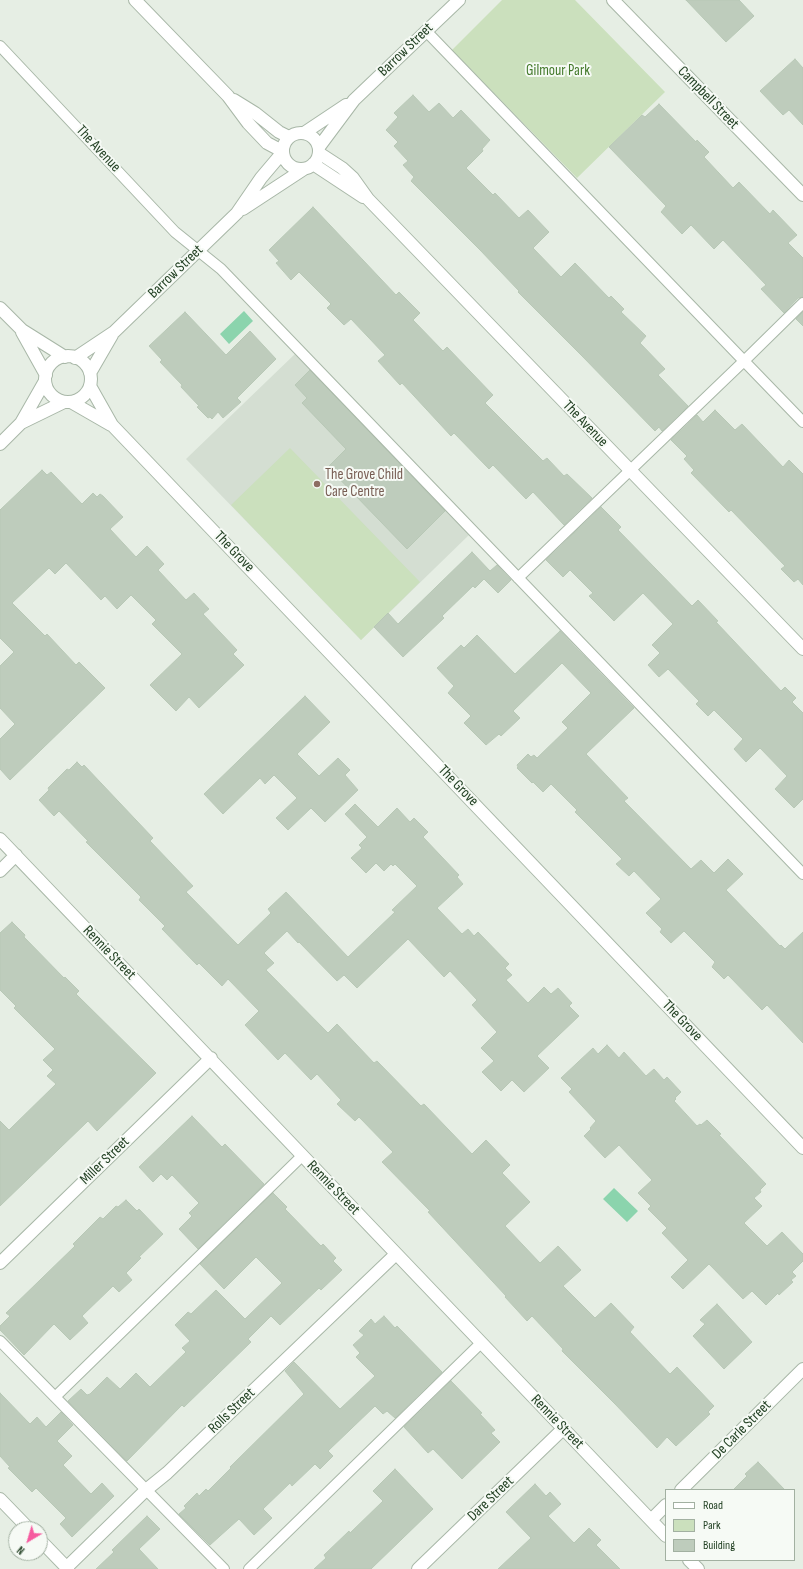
<!DOCTYPE html>
<style>
body{margin:0}
#map{position:relative;width:803px;height:1569px;overflow:hidden;background:#e6eee4;font-family:"Sofia Sans Condensed",sans-serif}
canvas{display:block}
.legend{position:absolute;left:665px;top:1489px;width:130px;height:72px;box-sizing:border-box;background:#f6faf5;border:1px solid #a2b0a1;margin:0;padding:5px 7px;list-style:none;font-size:12px;color:#234124}
.legend li{display:flex;align-items:center;gap:8px;height:20px}
.legend b{width:20px;border:1px solid #a2b0a1}
.north{position:absolute;left:8px;top:1521px;width:40px;height:40px;box-sizing:border-box;background:#f6faf5;border:1px solid #a2b0a1;border-radius:50%;rotate:218deg;font-size:11px;font-weight:700;line-height:16px;text-align:center;color:#234124}
.north::after{content:'';display:block;margin:auto;width:14px;height:18px;background:#f65a9f;clip-path:polygon(50% 0,100% 100%,50% 72%,0 100%)}
</style>
<div id="map">
<canvas width="803" height="1569"></canvas>
<ul class="legend">
<li><b style="height:5px;background:#fff"></b>Road</li>
<li><b style="height:11px;background:#cbe0bd"></b>Park</li>
<li><b style="height:11px;background:#beccbc"></b>Building</li>
</ul>
<div class="north">N</div>
</div>
<script>
const ctx = document.querySelector('canvas').getContext('2d');
ctx.lineJoin = 'round';
function fillPath(path, color) {
  ctx.fillStyle = color;
  ctx.fill(path, 'evenodd');
}
function toPath(rows) {
  const path = new Path2D();
  for (const r of rows) {
    if (r.length === 3) {
      path.moveTo(r[0] + r[2], r[1]);
      path.arc(r[0], r[1], r[2], 0, 2 * Math.PI);
      continue;
    }
    path.moveTo(r[0], r[1]);
    for (let i = 2; i < r.length; i += 2) path.lineTo(r[i], r[i + 1]);
  }
  return path;
}
function trace(path, color, width, dash) {
  ctx.strokeStyle = color;
  ctx.lineWidth = width;
  ctx.lineCap = dash ? 'butt' : 'round';
  ctx.setLineDash(dash || []);
  ctx.stroke(path);
}
function write(font, color, halo, rows, align = 'center') {
  ctx.font = font + ' "Sofia Sans Condensed",sans-serif';
  ctx.lineWidth = 4;
  ctx.setLineDash([]);
  ctx.textBaseline = 'middle';
  ctx.strokeStyle = halo;
  ctx.fillStyle = color;
  for (const [text, x, y, turn = 0] of rows) {
    ctx.save();
    ctx.translate(x, y);
    ctx.rotate((+turn || 0) * Math.PI / 180);
    ctx.textAlign = isNaN(turn) ? turn : align;
    if (halo) ctx.strokeText(text, 0, 0);
    ctx.fillText(text, 0, 0);
    ctx.restore();
  }
}
const built = toPath([
 [296,353,470,534,361,640,186,459]
]);
const green = toPath([
 [502,0,575,0,665,92,577,178,452,50],
 [290,448,420,582,361,640,231,505]
]);
const water = toPath([
 [244,311,253,321,229,344,220,334],
 [614,1188,638,1211,627,1222,603,1199]
]);
const building = toPath([
 [686,0,739,0,754,16,726,42,686,0],
 [795,59,803,68,803,125,789,110,783,115,760,91,795,59],
 [413,95,429,112,439,103,453,118,461,110,490,140,482,149,483,151,466,168,493,195,495,193,519,218,528,210,549,232,533,248,561,277,575,263,609,298,611,296,624,309,621,312,646,336,640,343,665,369,658,375,688,406,662,431,659,427,655,431,582,356,518,292,519,291,480,250,411,181,414,177,403,165,408,161,394,146,398,142,386,130,398,117,394,113,413,95],
 [659,104,696,142,697,140,709,152,704,157,733,188,739,182,770,214,773,210,797,235,788,243,803,258,803,297,798,298,784,313,761,289,766,285,723,240,714,249,691,225,682,234,661,212,666,206,609,147,642,115,645,117,659,104],
 [313,207,396,295,399,292,420,313,413,320,443,351,447,347,493,395,485,403,543,461,547,458,564,476,567,474,592,498,564,525,533,492,526,499,493,465,489,469,454,433,451,436,402,383,400,385,378,361,385,355,351,319,344,325,327,308,331,304,299,272,291,280,276,263,279,261,269,250,313,207],
 [185,312,226,355,250,331,276,359,237,398,241,402,223,418,218,412,212,419,210,417,208,418,197,407,199,406,181,387,182,385,160,362,162,360,149,346,185,312],
 [803,312,803,326,796,319,803,312],
 [310,370,445,511,407,549,328,467,346,449,302,403,307,398,295,385,310,370],
 [715,410,735,430,742,424,783,467,789,460,803,474,803,585,798,579,794,582,781,569,785,566,731,510,729,512,691,473,694,470,684,459,687,456,671,440,697,415,703,422,715,410],
 [42,470,47,475,51,472,82,504,93,493,97,497,100,494,103,496,123,517,110,529,136,557,147,546,164,564,158,570,186,600,194,593,209,609,203,614,237,650,233,654,244,665,199,708,189,697,176,711,150,685,182,654,152,624,156,620,131,595,117,609,105,596,101,600,66,563,55,574,49,568,12,603,45,636,47,634,76,665,79,662,105,688,10,780,0,769,0,739,15,724,0,708,0,666,14,652,0,638,0,510,42,470],
 [601,507,621,527,618,530,692,606,698,600,718,621,716,622,781,691,785,687,796,698,792,702,803,713,803,799,794,808,775,789,787,776,760,748,746,762,734,749,743,739,714,710,708,716,696,704,699,701,668,669,659,677,648,665,660,653,652,645,673,624,643,593,614,621,589,596,593,593,570,570,563,577,546,560,601,507],
 [472,552,490,571,497,565,511,580,498,593,484,579,475,588,473,586,442,616,444,618,403,657,374,627,388,613,398,624,472,552],
 [560,631,634,708,586,754,628,798,624,801,691,869,701,860,714,873,728,859,743,874,726,890,780,946,781,945,785,949,803,932,803,1043,767,1005,762,1010,728,975,724,979,712,967,715,962,684,931,671,943,660,932,662,929,646,913,661,899,634,871,629,876,616,864,622,859,575,812,577,810,551,784,543,792,533,782,532,783,517,768,518,767,517,765,528,754,531,757,534,755,537,758,568,728,562,722,591,693,562,663,513,711,520,718,501,736,499,734,486,745,464,723,471,716,448,693,454,686,437,668,461,645,464,648,477,635,515,674,560,631],
 [305,696,330,722,297,754,319,776,338,758,350,770,345,775,358,790,325,822,311,808,288,830,276,818,297,798,274,775,265,784,260,778,223,814,204,794,305,696],
 [77,762,82,767,84,765,153,838,150,841,193,886,186,892,238,945,271,913,268,909,286,892,348,957,395,912,392,910,417,886,395,864,393,866,391,864,384,871,376,863,366,873,351,858,362,848,359,845,367,837,345,814,355,804,378,827,397,808,410,822,414,818,428,832,423,837,459,875,457,877,463,884,437,908,462,934,468,929,474,936,478,932,509,964,505,968,512,975,506,980,528,1003,544,987,551,994,558,988,572,1003,569,1006,579,1016,537,1056,549,1068,524,1092,512,1080,501,1091,482,1072,494,1061,481,1048,497,1032,472,1005,477,1000,450,971,444,977,408,939,357,988,344,975,337,981,299,942,298,943,287,931,264,953,274,963,266,970,328,1033,337,1024,374,1063,377,1061,421,1106,424,1104,472,1154,486,1140,510,1165,502,1173,530,1202,505,1226,540,1263,558,1246,581,1270,563,1286,595,1318,611,1303,634,1327,630,1332,670,1374,677,1367,714,1406,708,1412,710,1414,676,1446,667,1437,657,1448,615,1404,562,1351,563,1349,532,1316,527,1321,505,1297,506,1296,428,1212,430,1211,382,1162,393,1152,359,1117,355,1121,337,1104,341,1100,317,1074,311,1080,285,1053,278,1060,245,1025,259,1011,228,979,222,986,199,963,197,965,162,929,165,926,139,900,141,897,86,842,88,841,59,811,54,816,39,800,49,790,48,788,67,769,69,770,77,762],
 [12,922,25,935,24,937,64,978,65,977,79,991,76,994,156,1073,97,1131,88,1121,0,1206,0,1121,9,1130,56,1084,47,1076,53,1070,43,1060,55,1049,14,1008,16,1006,0,990,0,933,12,922],
 [607,1045,619,1058,624,1052,646,1076,654,1069,664,1080,667,1077,681,1092,675,1098,676,1099,674,1101,697,1126,700,1124,701,1125,707,1120,721,1134,719,1135,766,1184,760,1190,761,1192,754,1198,762,1206,744,1223,767,1246,782,1232,803,1254,803,1261,792,1272,796,1276,791,1280,793,1282,779,1295,778,1293,766,1305,752,1291,743,1299,709,1264,683,1289,671,1277,688,1260,662,1233,667,1228,648,1209,651,1206,638,1193,652,1180,619,1145,605,1158,584,1136,591,1129,590,1128,596,1121,569,1092,572,1089,561,1078,593,1048,598,1054,607,1045],
 [192,1116,222,1147,225,1144,264,1184,198,1249,179,1229,192,1216,189,1213,199,1203,172,1175,167,1180,161,1174,153,1182,139,1167,192,1116],
 [273,1193,287,1207,285,1209,321,1246,323,1244,336,1258,333,1261,342,1270,321,1290,319,1288,280,1325,271,1316,248,1339,251,1342,184,1407,182,1405,127,1461,68,1401,81,1389,87,1395,90,1394,107,1377,120,1389,136,1373,150,1387,186,1352,182,1348,190,1341,175,1325,188,1312,191,1314,216,1290,245,1319,282,1283,256,1257,224,1289,200,1264,273,1193],
 [126,1200,137,1211,139,1209,163,1234,139,1257,141,1258,126,1273,132,1280,119,1292,113,1286,82,1316,88,1323,70,1340,54,1324,24,1355,0,1330,0,1326,10,1316,6,1313,75,1246,73,1244,100,1217,103,1219,116,1206,118,1207,126,1200],
 [717,1304,752,1342,724,1369,693,1336,705,1324,700,1320,717,1304],
 [384,1316,395,1328,397,1326,442,1372,395,1418,387,1411,383,1414,375,1406,328,1451,333,1456,320,1469,315,1464,292,1486,290,1483,263,1509,272,1518,254,1535,239,1519,210,1545,179,1514,186,1508,184,1506,197,1493,199,1496,206,1489,208,1491,231,1468,230,1467,304,1394,285,1371,294,1362,340,1409,375,1376,356,1357,360,1353,353,1345,364,1335,359,1331,371,1319,375,1324,384,1316],
 [451,1381,482,1413,480,1414,495,1430,491,1433,500,1442,462,1479,433,1449,428,1453,404,1427,451,1381],
 [0,1393,30,1424,37,1417,46,1427,61,1412,73,1425,57,1441,72,1456,63,1465,91,1494,102,1483,114,1496,72,1537,60,1524,66,1518,36,1488,32,1492,8,1468,10,1467,0,1456,0,1393],
 [758,1462,785,1490,733,1490,747,1476,745,1474,758,1462],
 [395,1469,433,1509,371,1569,314,1569,326,1558,324,1555,349,1531,350,1533,383,1501,373,1491,395,1469],
 [535,1484,546,1496,550,1492,561,1504,548,1516,574,1543,589,1528,601,1540,596,1545,620,1569,498,1569,531,1538,506,1512,535,1484],
 [147,1516,160,1529,139,1549,158,1569,96,1569,114,1552,112,1550,147,1516]
]);
const lane = toPath([
 [426,31,744,361,518,578],
 [0,46,175,232,221,269,803,874],
 [803,303,744,361,803,422],
 [0,1341,224,1569],
 [55,1397,302,1156],
 [249,1569,481,1343]
]);
const street = toPath([
 [135,0,228,96,248,123,267,143,282,151],
 [613,0,803,195],
 [234,100,255,113,279,132,289,137],
 [301,151,18],
 [304,133,346,105],
 [319,147,354,100,459,0],
 [319,153,342,168,353,178,368,199,803,649],
 [313,164,363,197],
 [243,209,304,169],
 [0,308,22,330,65,357],
 [22,332,46,375],
 [68,379,23],
 [75,358,114,332,237,213,261,178,283,152],
 [90,373,112,335],
 [90,386,112,425,803,1148],
 [71,402,111,425],
 [21,423,64,402],
 [0,444,21,423,45,381],
 [0,839,666,1536],
 [0,871,16,855],
 [0,1263,211,1058],
 [681,1490,803,1369],
 [0,1499,29,1529],
 [651,1520,666,1505],
 [40,1540,68,1569],
 [689,1560,698,1569],
 [67,1567,146,1490,167,1473,396,1254],
 [418,1569,563,1429]
]);
const markers = [
 [317,484,4,"#8d6e63"]
];
const streetNames = [
 ["Barrow Street",406,50,-44],
 ["Campbell Street",708,98,46],
 ["The Avenue",98,149,47],
 ["Barrow Street",176,272,-44],
 ["The Avenue",585,424,46],
 ["The Grove",234,552,46],
 ["The Grove",458,786,46],
 ["Rennie Street",109,953,46],
 ["The Grove",682,1021,46],
 ["Miller Street",105,1161,-44],
 ["Rennie Street",333,1188,46],
 ["Rolls Street",232,1411,-44],
 ["Rennie Street",557,1422,46],
 ["De Carle Street",742,1430,-45],
 ["Dare Street",491,1499,-44]
];
const parkNames = [
 ["Gilmour Park",558,71]
];
const educationNames = [
 ["The Grove Child",325,475],
 ["Care Centre",325,492]
];
fillPath(built, '#d4ded2');
fillPath(green, '#cbe0bd');
fillPath(water, '#8bd4ad');
fillPath(building, '#beccbc');
trace(building, '#b8c8b6', 1);
trace(lane, '#a8b7a7', 12);
trace(street, '#a8b7a7', 14);
trace(lane, '#fff', 10);
trace(street, '#fff', 12);
for (const [x, y, r, color] of markers) {
  const dot = new Path2D();
  dot.arc(x, y, r, 0, 2 * Math.PI);
  ctx.fillStyle = color;
  ctx.fill(dot);
  trace(dot, '#f6faf5', 1.5);
}
write('15px', '#234124', '#f6faf5', streetNames);
write('15px', '#43792b', '#f6faf5', parkNames);
write('15px', '#785e54', '#f6faf5', educationNames, 'left');
</script>
